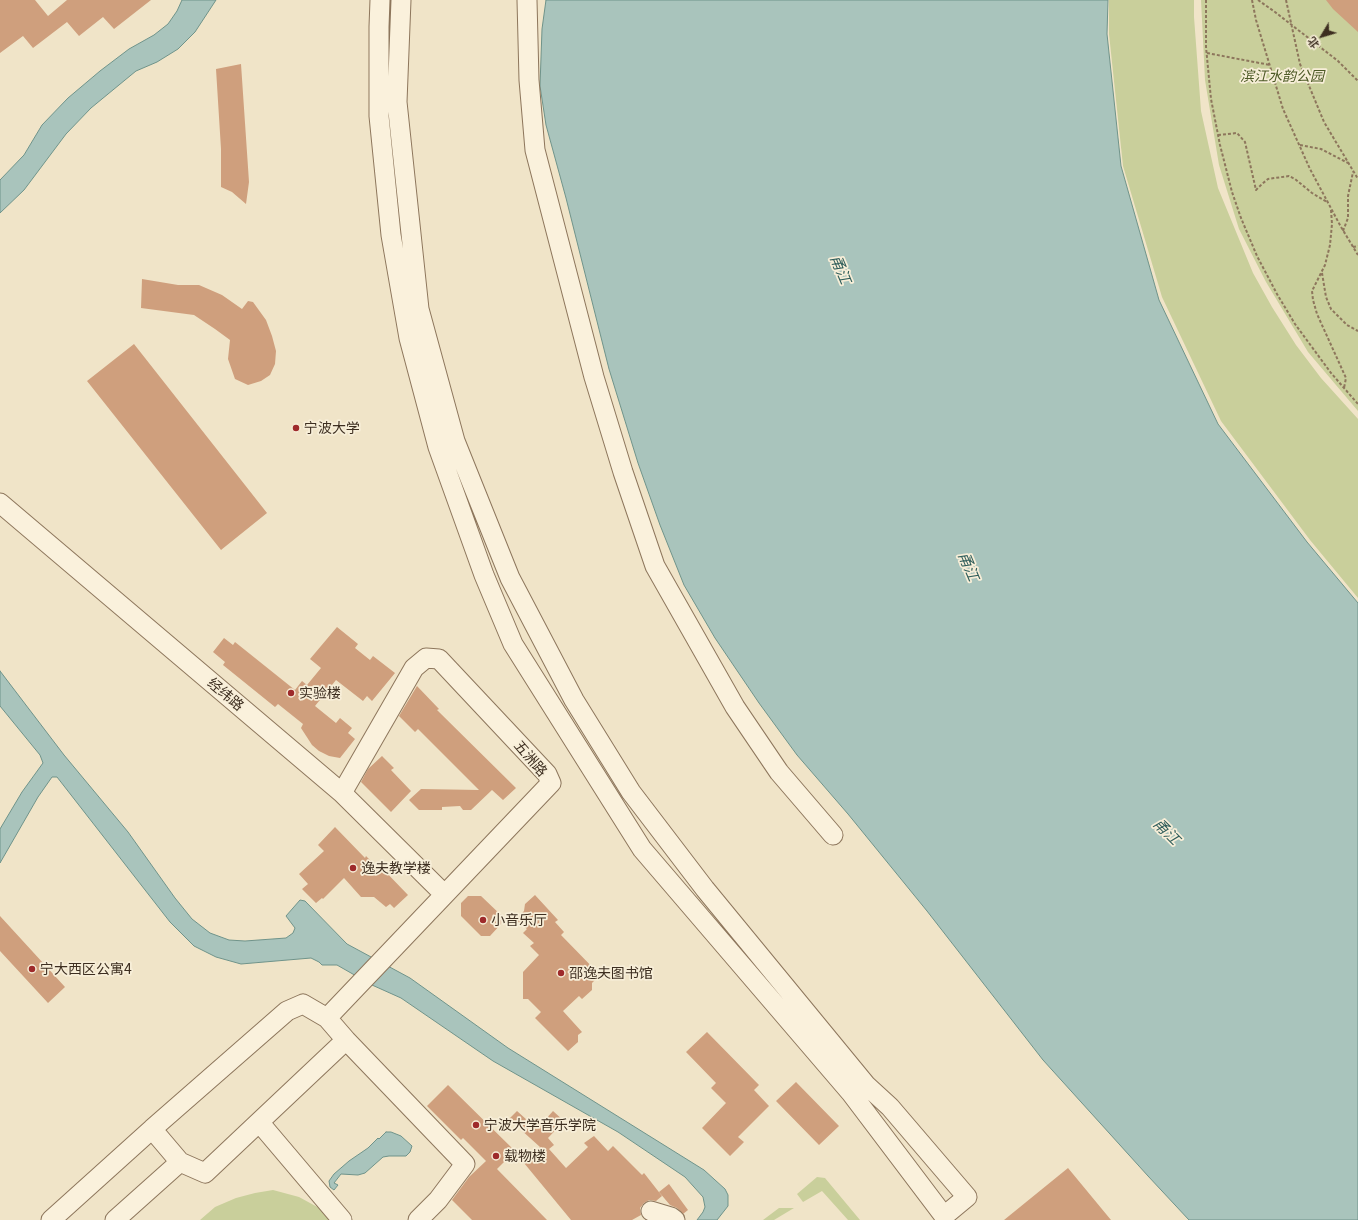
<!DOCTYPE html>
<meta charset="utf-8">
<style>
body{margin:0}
#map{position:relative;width:1358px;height:1220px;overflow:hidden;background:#f0e4c8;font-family:Georgia,"Noto Sans SC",serif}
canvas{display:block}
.north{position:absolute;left:1302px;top:16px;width:40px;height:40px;-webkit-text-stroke:3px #f7eed8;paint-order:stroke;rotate:232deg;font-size:11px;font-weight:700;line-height:16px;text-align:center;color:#3d2e20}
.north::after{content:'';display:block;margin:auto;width:14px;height:18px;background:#3d2e20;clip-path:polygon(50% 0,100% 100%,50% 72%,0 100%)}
</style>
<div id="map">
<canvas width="1358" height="1220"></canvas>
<div class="north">北</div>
</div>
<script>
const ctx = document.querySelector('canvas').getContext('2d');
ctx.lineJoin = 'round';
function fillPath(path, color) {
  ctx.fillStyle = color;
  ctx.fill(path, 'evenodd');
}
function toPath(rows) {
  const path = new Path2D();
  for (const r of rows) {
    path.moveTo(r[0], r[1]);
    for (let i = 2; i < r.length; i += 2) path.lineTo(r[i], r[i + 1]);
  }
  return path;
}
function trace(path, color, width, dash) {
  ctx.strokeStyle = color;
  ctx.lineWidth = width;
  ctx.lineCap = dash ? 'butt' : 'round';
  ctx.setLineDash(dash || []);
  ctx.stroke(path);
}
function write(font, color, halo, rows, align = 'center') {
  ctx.font = font + ' Georgia,"Noto Sans SC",serif';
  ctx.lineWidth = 3.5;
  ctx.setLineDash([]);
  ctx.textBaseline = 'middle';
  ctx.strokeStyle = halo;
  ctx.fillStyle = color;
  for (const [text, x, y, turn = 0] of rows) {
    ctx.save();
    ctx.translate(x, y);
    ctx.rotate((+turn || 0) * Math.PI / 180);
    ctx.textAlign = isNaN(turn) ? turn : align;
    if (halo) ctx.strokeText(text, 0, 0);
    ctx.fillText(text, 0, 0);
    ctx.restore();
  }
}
const green = toPath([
 [1109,0,1194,0,1194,17,1201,111,1218,188,1253,273,1272,307,1296,345,1321,378,1358,419,1358,598,1310,540,1221,421,1162,297,1123,166,1109,34],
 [1201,0,1358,0,1358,411,1308,352,1266,282,1239,229,1219,165,1205,80],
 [817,1177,825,1178,860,1220,848,1220,822,1191,803,1202,797,1194],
 [273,1190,299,1197,321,1209,331,1220,200,1220,215,1207,236,1198,255,1193],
 [779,1208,794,1208,774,1220,763,1220]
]);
const water = toPath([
 [182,0,216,0,195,32,178,49,157,62,136,71,91,108,66,134,24,190,0,213,0,180,24,155,42,125,68,98,100,71,129,49,154,35,168,24,177,11,182,0],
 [546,0,1108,0,1107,34,1121,166,1159,300,1218,424,1307,542,1358,603,1358,1220,1189,1220,1148,1176,1043,1060,927,911,848,814,797,755,759,703,715,638,684,585,660,525,638,463,609,369,566,198,546,125,540,86,542,29,546,0],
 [0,671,64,755,128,832,175,898,192,919,210,933,229,940,245,941,286,938,293,933,295,928,286,916,300,900,305,901,347,944,410,978,508,1048,704,1170,725,1189,728,1195,728,1206,717,1220,697,1220,703,1212,705,1207,703,1197,685,1177,618,1132,493,1061,401,998,372,985,337,965,322,965,319,962,311,958,241,964,216,957,194,946,170,922,57,777,52,777,38,797,0,863,0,829,22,792,43,763,40,755,0,706,0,671],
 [386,1132,391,1132,401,1136,412,1146,410,1152,406,1156,389,1156,383,1157,365,1173,358,1175,341,1174,334,1183,338,1185,334,1190,330,1187,329,1181,334,1174,349,1161,368,1148,378,1138,379,1139,386,1132]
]);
const building = toPath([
 [0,0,35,0,48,16,67,0,151,0,114,29,103,17,79,36,67,22,33,48,23,36,0,53],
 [1326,0,1358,0,1358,32,1333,9],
 [241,64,249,182,246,204,232,192,221,187,221,149,216,69],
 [142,279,178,285,199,285,222,295,242,309,248,301,253,302,266,320,272,336,276,351,275,364,270,375,261,381,248,385,235,379,228,359,230,340,215,329,194,315,141,308],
 [134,344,267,513,221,550,87,381],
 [337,627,358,644,355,648,370,660,373,656,395,673,372,701,367,696,363,701,336,680,315,706,336,723,340,718,352,728,348,733,355,739,340,758,329,756,319,751,312,745,301,728,303,724,278,704,275,707,223,665,225,662,213,652,224,638,233,645,235,642,295,690,302,681,307,685,321,668,310,659],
 [417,686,439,709,437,710,516,788,503,800,492,790,471,810,463,810,460,806,442,807,442,810,419,810,409,800,421,789,479,790,418,729,415,732,399,716],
 [382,756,394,768,391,770,411,791,391,812,361,782,368,769],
 [335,827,365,858,366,856,378,868,380,866,408,895,394,908,390,904,386,907,374,897,361,897,344,878,323,899,322,898,316,903,302,889,308,884,299,874,324,851,318,845],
 [535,895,558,920,555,922,564,932,561,935,600,975,592,983,592,990,582,999,579,996,563,1011,582,1032,578,1035,578,1042,568,1051,535,1018,541,1012,528,999,523,999,523,972,539,955,530,946,534,943,523,933,527,929,516,920,524,911,525,904],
 [468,896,481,896,502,916,501,924,490,936,481,936,461,916,461,903],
 [0,916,65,987,48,1003,0,951],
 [707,1032,759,1085,754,1090,769,1106,738,1137,744,1142,730,1156,702,1128,726,1103,711,1088,716,1083,686,1052],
 [796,1082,839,1126,819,1145,776,1101],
 [448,1085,515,1151,497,1169,547,1220,472,1220,452,1200,469,1177,486,1161,463,1138,461,1140,427,1106],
 [517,1111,537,1129,553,1111,564,1121,548,1138,554,1145,549,1149,566,1168,588,1147,584,1143,594,1136,608,1151,613,1146,642,1175,644,1173,662,1196,656,1201,649,1200,644,1203,640,1208,641,1215,632,1220,571,1220,524,1163,540,1147,509,1119],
 [1068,1168,1111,1220,1004,1220],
 [669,1184,688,1210,683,1214,677,1208,670,1205,659,1192]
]);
const path = toPath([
 [1206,0,1206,47,1211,99,1220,145,1232,192,1241,218,1257,256,1277,294,1295,324,1331,373,1358,404],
 [1252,0,1256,20,1283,109,1310,169,1341,227,1358,255],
 [1258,0,1275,12,1338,61,1358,81],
 [1286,0,1300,64,1324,122,1358,179],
 [1207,53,1270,65],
 [1218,135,1237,133,1245,142,1256,190,1262,184,1268,179,1289,176,1295,179,1312,193,1327,202],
 [1300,145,1321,149,1348,163],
 [1331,210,1332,224,1330,245,1325,265,1312,291,1313,300,1317,314,1346,378,1344,388],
 [1343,231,1348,218,1348,196,1353,172],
 [1353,247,1358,246],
 [1322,273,1326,297,1331,309,1347,325,1358,331]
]);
const minor = toPath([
 [380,0,379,27,379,116,391,235,409,338,438,447,484,575,513,644,642,849,851,1093,944,1216,967,1197,890,1107,866,1085,705,889,631,792,574,700,510,578,455,441,419,309,397,102,401,0],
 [527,0,529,80,535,150,594,377,623,472,655,566,735,707,779,772,833,835],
 [0,503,342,793,444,894],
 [303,1004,327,1018,346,1040,205,1173,180,1162,152,1129,287,1011,303,1004],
 [327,1018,551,783,547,774,439,659,426,658,414,668,342,793],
 [346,1040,465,1164,438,1200,418,1220],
 [259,1122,342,1220],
 [651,1211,671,1217,675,1220],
 [51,1220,152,1129],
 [115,1220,180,1162]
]);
const markers = [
 [296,428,4,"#9e2a2b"],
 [291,693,4,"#9e2a2b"],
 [353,868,4,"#9e2a2b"],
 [483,920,4,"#9e2a2b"],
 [32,969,4,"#9e2a2b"],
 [561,973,4,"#9e2a2b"],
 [476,1125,4,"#9e2a2b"],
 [496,1156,4,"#9e2a2b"]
];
const parkNames = [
 ["滨江水韵公园",1282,76]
];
const poiNames = [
 ["宁波大学",304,428],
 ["实验楼",299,693],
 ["逸夫教学楼",361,868],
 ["小音乐厅",491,920],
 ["宁大西区公寓4",40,969],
 ["邵逸夫图书馆",569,973],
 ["宁波大学音乐学院",484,1125],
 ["载物楼",504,1156]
];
const streetNames = [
 ["经纬路",226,694,40],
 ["五洲路",531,758,49]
];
const waterNames = [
 ["甬江",841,269,67],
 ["甬江",969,566,67],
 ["甬江",1167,831,45]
];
fillPath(green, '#c9cf9b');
fillPath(water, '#a9c4bc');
trace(water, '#6f938a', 1);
fillPath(building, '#cf9f7d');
trace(minor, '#8d765c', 21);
trace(path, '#8d765c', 2, [3, 2]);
trace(minor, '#faf1dc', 19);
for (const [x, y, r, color] of markers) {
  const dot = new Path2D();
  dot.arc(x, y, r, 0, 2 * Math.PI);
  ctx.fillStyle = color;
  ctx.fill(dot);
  trace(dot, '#f7eed8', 1.5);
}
write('italic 14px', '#4d5a26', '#f7eed8', parkNames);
write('14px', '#3d2e20', '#f7eed8', poiNames, 'left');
write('14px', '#3d2e20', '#f7eed8', streetNames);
write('italic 15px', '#2f5d5a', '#f7eed8', waterNames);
</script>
